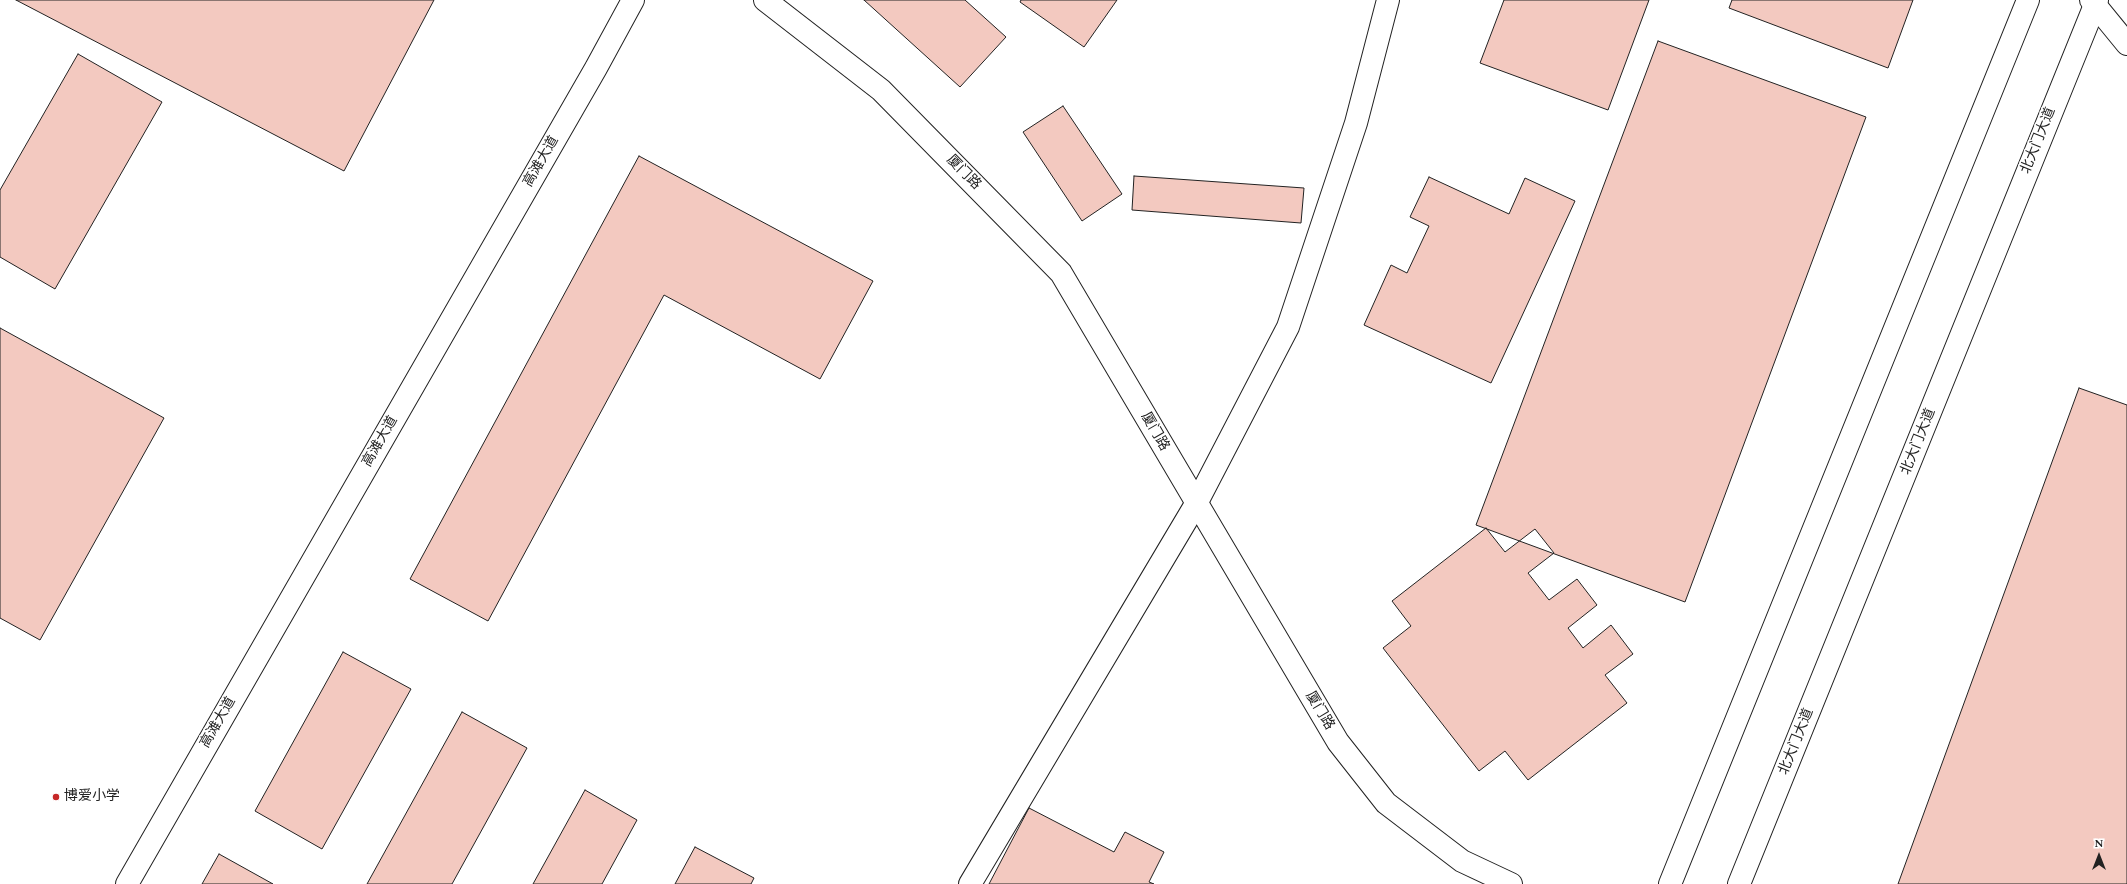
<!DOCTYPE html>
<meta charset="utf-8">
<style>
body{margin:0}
#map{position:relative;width:2127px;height:884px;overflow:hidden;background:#fff;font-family:Spectral,serif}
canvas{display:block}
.north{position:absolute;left:2079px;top:836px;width:40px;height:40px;-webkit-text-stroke:3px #fff;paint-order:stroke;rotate:0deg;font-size:11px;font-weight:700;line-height:16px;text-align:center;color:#222}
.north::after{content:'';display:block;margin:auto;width:14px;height:18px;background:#222;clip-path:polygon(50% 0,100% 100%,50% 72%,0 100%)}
</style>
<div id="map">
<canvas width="2127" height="884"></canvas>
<div class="north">N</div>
</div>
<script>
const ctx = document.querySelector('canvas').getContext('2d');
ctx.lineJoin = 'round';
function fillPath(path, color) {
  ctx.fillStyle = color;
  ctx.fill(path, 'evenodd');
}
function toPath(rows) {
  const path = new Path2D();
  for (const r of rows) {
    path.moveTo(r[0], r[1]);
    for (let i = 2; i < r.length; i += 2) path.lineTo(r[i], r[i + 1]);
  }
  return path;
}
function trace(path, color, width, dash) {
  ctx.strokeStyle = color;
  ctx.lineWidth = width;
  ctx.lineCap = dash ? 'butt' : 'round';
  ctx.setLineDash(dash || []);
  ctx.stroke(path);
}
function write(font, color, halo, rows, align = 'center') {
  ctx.font = font + ' Spectral,"Noto Sans SC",serif';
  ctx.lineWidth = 3;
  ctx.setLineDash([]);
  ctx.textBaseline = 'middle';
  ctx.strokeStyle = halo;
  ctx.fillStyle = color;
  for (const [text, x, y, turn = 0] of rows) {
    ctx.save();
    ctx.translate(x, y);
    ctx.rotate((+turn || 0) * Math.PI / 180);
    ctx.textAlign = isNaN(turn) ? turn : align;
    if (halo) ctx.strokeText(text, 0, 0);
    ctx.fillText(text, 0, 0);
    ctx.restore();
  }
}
const building = toPath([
 [16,0,434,0,344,171,16,0],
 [864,0,965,0,1006,37,960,87,864,0],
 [1021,0,1117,0,1084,47,1020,2,1021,0],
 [1504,0,1649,0,1608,110,1480,63,1504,0],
 [1732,0,1913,0,1888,68,1729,8,1732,0],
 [1658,41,1866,117,1685,602,1476,525,1658,41],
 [78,54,162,102,55,289,0,257,0,190,78,54],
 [1063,106,1122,194,1082,221,1023,132,1063,106],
 [639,156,873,281,820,379,664,295,488,621,410,579,639,156],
 [1134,176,1304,188,1301,223,1132,210,1134,176],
 [1429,177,1509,214,1525,178,1575,201,1491,383,1364,325,1391,265,1407,273,1429,226,1410,217,1429,177],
 [0,328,164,418,40,640,0,618,0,328],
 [2079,388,2127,405,2127,884,1898,884,2079,388],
 [1486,528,1505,552,1535,529,1554,553,1528,573,1549,600,1577,579,1597,605,1568,628,1583,648,1611,625,1633,654,1605,675,1627,703,1528,780,1505,751,1479,771,1383,648,1411,626,1392,601,1486,528],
 [343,652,411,689,322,849,255,811,343,652],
 [462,712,527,748,452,884,367,884,462,712],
 [585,790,637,820,602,884,533,884,585,790],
 [1029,808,1114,852,1125,832,1164,852,1149,882,1154,884,989,884,1029,808],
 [695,847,754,878,751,884,675,884,695,847],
 [219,854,273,884,202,884,219,854]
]);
const street = toPath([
 [970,884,1196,504,1288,327,1356,123,1388,0]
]);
const secondary = toPath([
 [765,0,881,90,1061,273,1338,742,1386,803,1462,861,1511,884],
 [2091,0,2127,44]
]);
const primary = toPath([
 [127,884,596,68,633,0]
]);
const highway = toPath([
 [1670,884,2028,0],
 [1739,884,2097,0]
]);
const markers = [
 [56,797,4,"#c62828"]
];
const streetNames = [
 ["北大门大道",2039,141,-68],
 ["高滩大道",542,162,-60],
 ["厦门路",963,173,45],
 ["厦门路",1154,432,60],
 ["高滩大道",381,442,-60],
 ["北大门大道",1919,442,-68],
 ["厦门路",1319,711,59],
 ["高滩大道",219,723,-60],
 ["北大门大道",1797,742,-68]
];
const poiNames = [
 ["博爱小学",64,797]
];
fillPath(building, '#f3c9c0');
trace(building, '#222', 1);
trace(street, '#222', 24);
trace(secondary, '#222', 24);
trace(primary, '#222', 24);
trace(highway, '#222', 24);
trace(street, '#fff', 22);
trace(secondary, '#fff', 22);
trace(primary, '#fff', 22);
trace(highway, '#fff', 22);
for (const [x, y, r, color] of markers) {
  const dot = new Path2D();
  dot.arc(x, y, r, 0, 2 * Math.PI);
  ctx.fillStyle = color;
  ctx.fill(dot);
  trace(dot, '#fff', 1.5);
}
write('14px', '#222', '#fff', streetNames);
write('14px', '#222', '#fff', poiNames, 'left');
</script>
